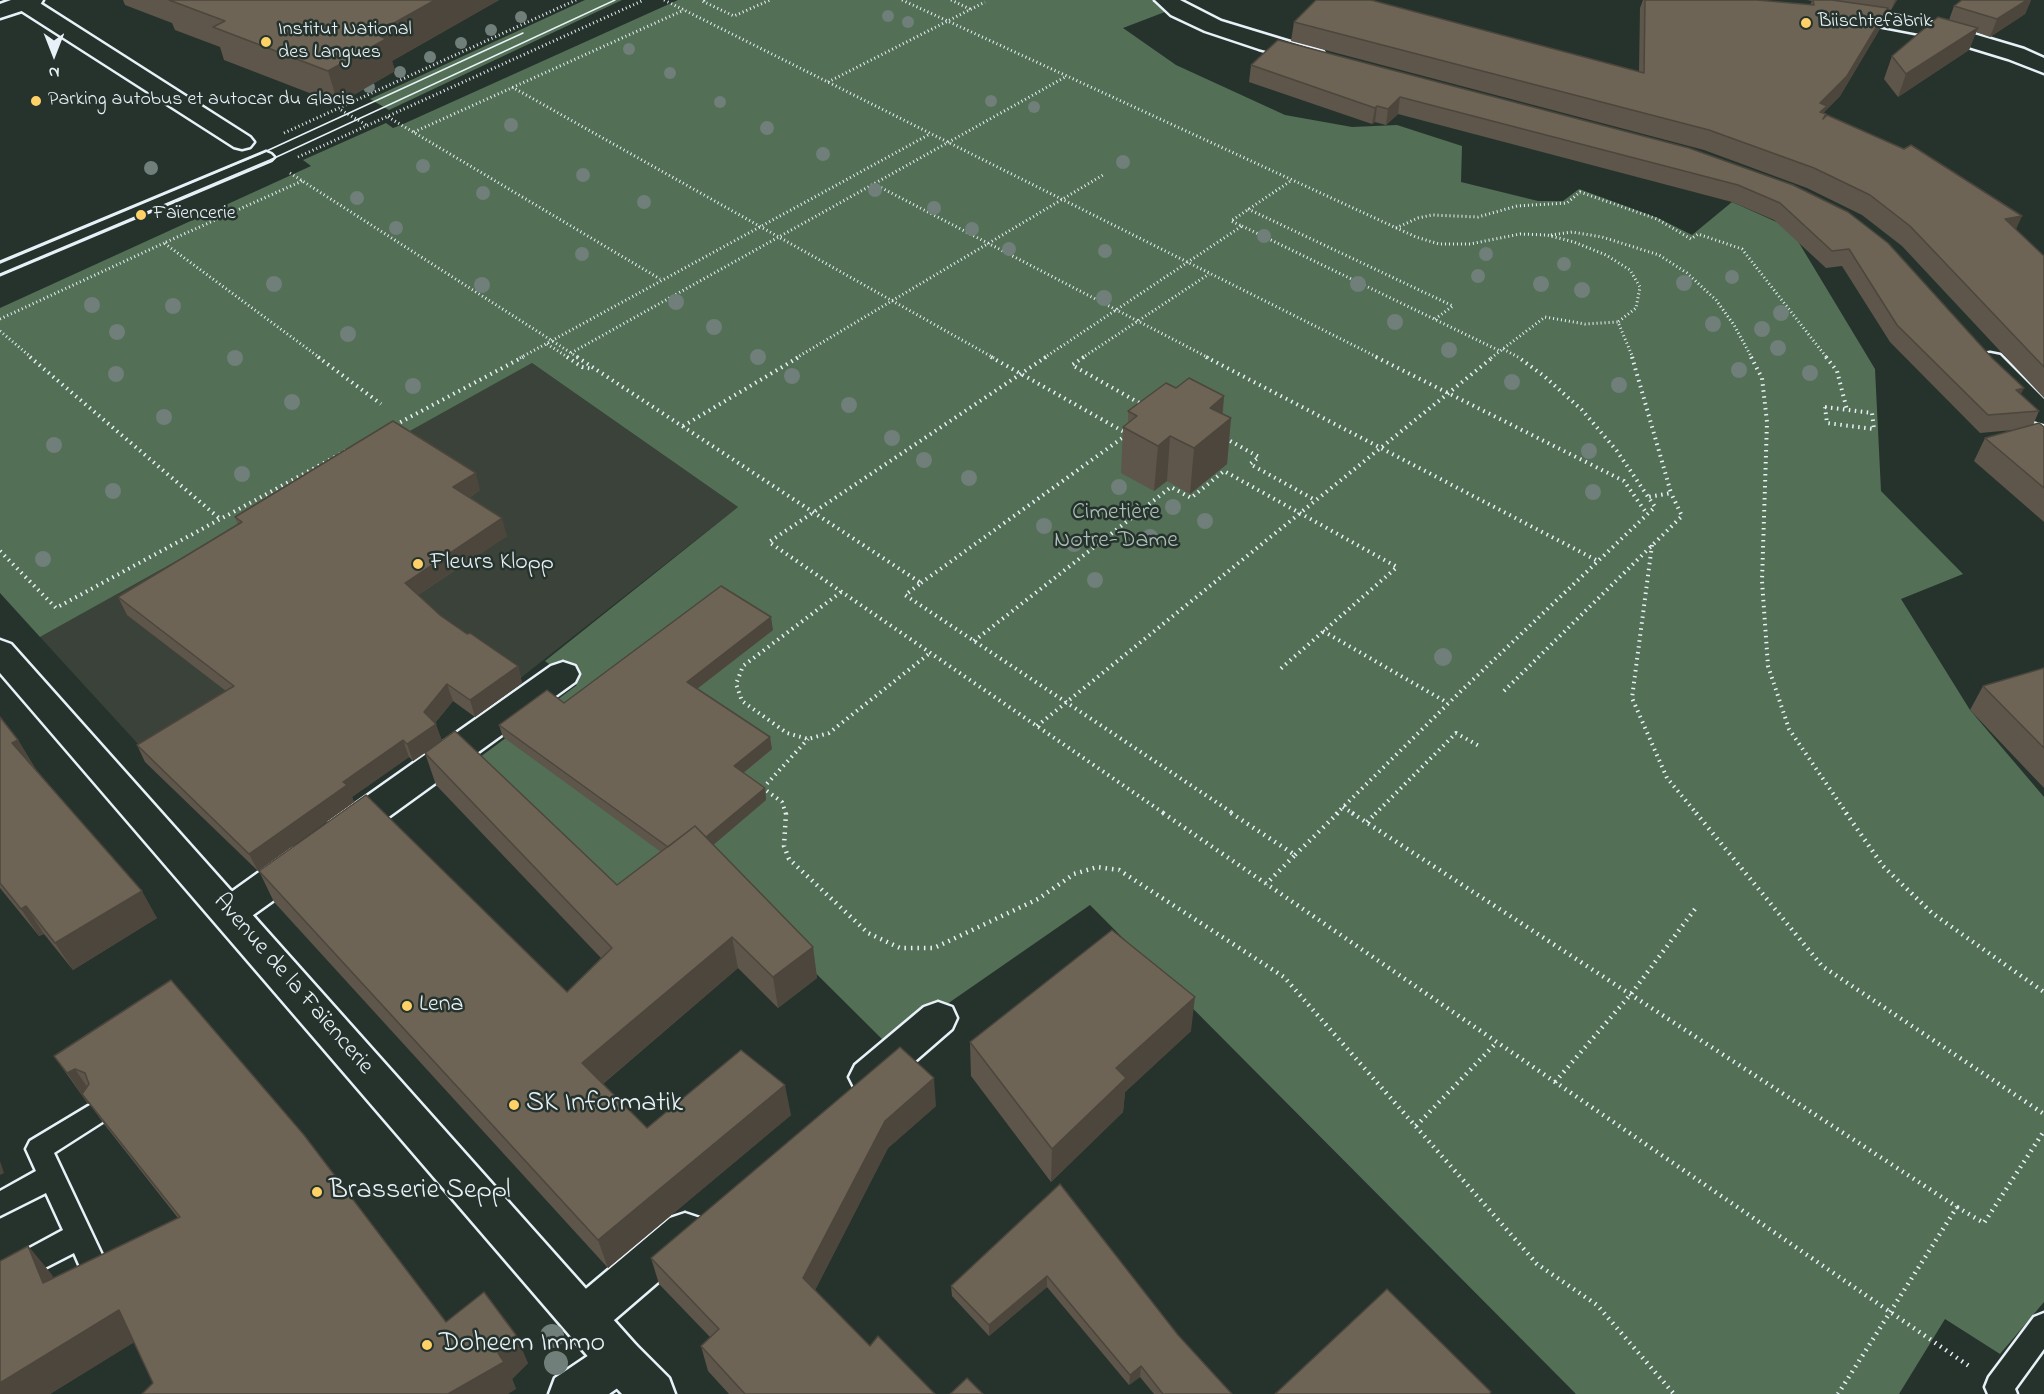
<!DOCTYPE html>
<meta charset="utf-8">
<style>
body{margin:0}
#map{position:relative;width:2044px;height:1394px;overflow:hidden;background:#26332d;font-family:"Indie Flower",sans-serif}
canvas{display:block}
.north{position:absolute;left:24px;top:24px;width:60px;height:60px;-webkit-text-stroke:4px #26332d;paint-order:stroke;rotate:180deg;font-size:16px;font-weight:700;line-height:24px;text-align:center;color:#e8f1f8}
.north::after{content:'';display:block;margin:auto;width:21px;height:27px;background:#e8f1f8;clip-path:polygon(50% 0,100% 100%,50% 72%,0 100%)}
</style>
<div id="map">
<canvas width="2044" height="1394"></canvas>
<div class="north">N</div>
</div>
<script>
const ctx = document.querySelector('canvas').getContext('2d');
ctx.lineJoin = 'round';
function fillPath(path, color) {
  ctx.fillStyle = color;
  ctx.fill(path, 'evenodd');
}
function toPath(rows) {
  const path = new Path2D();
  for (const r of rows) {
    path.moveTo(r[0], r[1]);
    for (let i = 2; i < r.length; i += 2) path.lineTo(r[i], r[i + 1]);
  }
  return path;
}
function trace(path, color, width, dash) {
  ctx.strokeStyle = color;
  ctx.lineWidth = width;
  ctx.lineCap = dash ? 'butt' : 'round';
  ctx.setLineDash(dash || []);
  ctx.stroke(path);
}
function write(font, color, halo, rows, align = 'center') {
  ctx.font = font + ' "Indie Flower",sans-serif';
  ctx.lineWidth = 5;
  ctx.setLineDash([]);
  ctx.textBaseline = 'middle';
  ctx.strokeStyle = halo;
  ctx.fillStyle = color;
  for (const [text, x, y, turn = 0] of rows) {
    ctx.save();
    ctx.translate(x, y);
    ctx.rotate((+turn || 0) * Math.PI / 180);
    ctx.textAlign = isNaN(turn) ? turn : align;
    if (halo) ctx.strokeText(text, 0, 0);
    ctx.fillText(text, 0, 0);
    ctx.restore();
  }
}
const built = toPath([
 [532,363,738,507,518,680,263,742,206,703,138,744,40,637]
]);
const green = toPath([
 [585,0,622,0,389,110,370,99],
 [678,0,1154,0,1170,10,1123,28,1176,65,1285,115,1352,127,1397,125,1462,146,1461,182,1538,201,1563,201,1579,189,1658,218,1692,235,1732,202,1790,228,1875,369,1881,491,1963,574,1901,599,1970,710,2044,797,2044,1302,2000,1354,1945,1319,1899,1394,1576,1394,1090,905,888,1045,742,900,626,917,468,766,577,685,545,661,738,507,532,363,40,637,0,593,0,308,311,166,303,160,386,123,393,128,401,125]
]);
const pathFar2 = toPath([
 [664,0,1379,358],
 [705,0,702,1,734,16,770,0],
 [902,0,1416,237,1439,244,1470,244,1520,234,1547,235,1574,242,1606,255,1630,270,1640,287,1636,308,1618,322,1633,358],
 [951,0,970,9],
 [828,82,985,2],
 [512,87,994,358],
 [341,110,368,126],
 [388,117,660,279],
 [414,132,684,10],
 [284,133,576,0],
 [298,157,644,0],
 [290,173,579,358],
 [302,181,164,243,320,358],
 [874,184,1209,358],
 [1248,209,1453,306,1435,319],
 [1242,226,1500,351],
 [1396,228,1418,218,1432,215,1478,217,1517,206,1567,203,1580,192,1657,219,1691,239,1698,234,1742,249,1827,358],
 [1551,235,1572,232,1602,237,1659,255,1687,273,1716,300,1734,325,1752,358],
 [0,319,164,243],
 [0,331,32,358],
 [547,344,569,358],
 [1503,349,1520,358],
 [571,353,1067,76],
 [520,358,930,134],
 [796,358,1103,175],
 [1044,358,1242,226,1231,221,1292,180],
 [1082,358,1209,274],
 [1491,358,1545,317,1585,324,1618,322]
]);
const pathFar1 = toPath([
 [30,357,219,518],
 [318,357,381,404],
 [567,357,582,367,593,369],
 [577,357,921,583,905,595,1234,814],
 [991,357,1126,433],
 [1046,357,769,542,1165,814],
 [1084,357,1072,365,1143,405],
 [1206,357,1598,561],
 [1376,357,1624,481,1647,514],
 [1632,357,1671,493,1648,497],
 [1751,357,1762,378,1767,422,1762,581,1768,666,1789,729,1847,814],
 [1826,357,1837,371,1847,410],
 [1825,407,1872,413,1874,429,1827,423,1825,407],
 [395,425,523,357],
 [683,426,799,357],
 [1225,438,1259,457,1250,464,1315,500],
 [1652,545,1632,698,1667,778,1697,814],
 [0,551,56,608,346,451],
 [921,583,1125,436],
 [841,592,743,666,736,684,742,701,787,733,808,739,829,733,930,653],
 [1323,631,1448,703],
 [974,641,1171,487,1191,498,1224,471,1397,567,1278,671],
 [1504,691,1682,516,1671,493],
 [1037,726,1493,357],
 [1343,807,1354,814],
 [786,814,782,802,763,788,808,739],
 [1336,814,1461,691,1655,507,1617,451,1582,410,1544,376,1518,357],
 [1375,814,1456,733,1479,746]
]);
const path = toPath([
 [786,813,784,846,789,859,868,933,900,948,934,948,1038,899,1074,874,1097,867,1119,870,1284,977,1537,1264,1597,1305,1674,1394],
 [1163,813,1969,1366],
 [1231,813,1295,855,1266,884],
 [1352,813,1957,1207,1838,1394],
 [1696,813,1822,966,2044,1114],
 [1846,813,1883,866,1932,913,2044,992],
 [1367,822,1376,813],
 [1295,855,1338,813],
 [1555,1082,1631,994,1695,909],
 [1416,1126,1497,1042],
 [1957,1207,1984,1223,2044,1131]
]);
const service = toPath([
 [266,152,271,154,274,157,271,160,0,274,0,263,266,152],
 [95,1102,104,1105,108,1113,104,1121,54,1153,112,1276,108,1285,98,1289,88,1285,74,1253,0,1291,0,1264,63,1230,46,1193,0,1216,0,1191,36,1171,26,1149,30,1141,95,1102],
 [2044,1313,2044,1349,2015,1389,2017,1394,1988,1394,1985,1387,1989,1377,2034,1317,2044,1313]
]);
const minor = toPath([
 [16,0,35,0,250,137,254,142,250,147,242,149,234,147,17,8,14,3,16,0],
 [1155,0,1180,0,1221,21,1323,52,1326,57,1323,62,1315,64,1259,49,1205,31,1171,15,1155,0],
 [1990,353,2000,355,2044,399,2044,424,2034,421,1980,367,1976,361,1980,355,1990,353],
 [563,662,575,666,579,674,575,682,354,842,342,846,330,842,324,832,330,822,551,666,563,662],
 [303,846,316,850,321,860,316,870,242,923,229,928,216,923,211,913,216,903,290,850,303,846],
 [938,1002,952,1007,957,1018,952,1029,883,1089,869,1094,855,1089,849,1077,855,1065,924,1007,938,1002],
 [685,1213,700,1218,706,1232,700,1246,599,1333,584,1339,569,1333,562,1318,569,1303,670,1218,685,1213],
 [620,1339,636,1345,642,1360,636,1375,609,1394,549,1394,555,1378,604,1345,620,1339]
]);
const secondary = toPath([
 [0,640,11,644,636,1345,669,1378,675,1394,622,1394,604,1375,0,673,0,640]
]);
const primary = toPath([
 [11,0,43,0,40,5,0,18,0,4,11,0],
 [1839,5,1940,24,2024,49,2044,58,2044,73,2008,59,1936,37,1831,17,1828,12,1831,7,1839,5]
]);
const tram = toPath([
 [0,263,260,154,523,33],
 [0,274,270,160,615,0]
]);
const trees = [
 [888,16,6],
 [521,17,6],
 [908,22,6],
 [491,30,6],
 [461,43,6],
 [629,49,6],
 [430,57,6],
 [400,72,6],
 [670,73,6],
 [369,87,6],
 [991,101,6],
 [720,102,6],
 [1034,107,6],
 [511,125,7],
 [767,128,7],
 [823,154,7],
 [1123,162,7],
 [423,166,7],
 [151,168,7],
 [583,175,7],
 [875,190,7],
 [483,193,7],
 [357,198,7],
 [644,202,7],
 [934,208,7],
 [396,228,7],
 [972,229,7],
 [1264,236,7],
 [1009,249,7],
 [1105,251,7],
 [582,254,7],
 [1486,254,7],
 [1564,264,7],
 [1478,276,7],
 [1732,277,7],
 [1684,283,8],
 [274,284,8],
 [1358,284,8],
 [1541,284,8],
 [482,285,8],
 [1582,290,8],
 [1104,298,8],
 [676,302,8],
 [92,305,8],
 [173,306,8],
 [1781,313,8],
 [1395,322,8],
 [1713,324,8],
 [714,327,8],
 [1762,329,8],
 [117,332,8],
 [348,334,8],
 [1778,348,8],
 [1449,350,8],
 [758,357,8],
 [235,358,8],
 [1739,370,8],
 [1810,373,8],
 [116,374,8],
 [792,376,8],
 [1512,382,8],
 [1619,385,8],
 [413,386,8],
 [292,402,8],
 [849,405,8],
 [164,417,8],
 [892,438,8],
 [54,445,8],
 [1589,451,8],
 [924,460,8],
 [242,474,8],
 [969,478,8],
 [1119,487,8],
 [113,491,8],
 [1593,492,8],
 [1173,507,8],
 [1205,521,8],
 [1044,526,8],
 [1150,537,8],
 [1074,544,8],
 [43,559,8],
 [1095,580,8],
 [1443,657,9],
 [552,1336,12],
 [556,1363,12]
];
const wall = toPath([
 [123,0,499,0,392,61,395,71,338,104,224,60,220,47,175,30,172,23,125,5],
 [1643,0,1757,0,1810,5,1812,1,1807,0,1897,0,1891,10,1887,10,1881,27,1840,96,1824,112,1824,117,2016,230,2044,256,2044,398,1902,246,1862,215,1807,188,1704,150,1291,41,1294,22,1639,72,1640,8],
 [1962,0,2031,0,2025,14,1990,37,1976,32,1969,50,1898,97,1884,79,1892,56,1949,20,1954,6],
 [1278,40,1793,185,2039,411,2033,425,2044,427,2044,522,1974,461,1985,438,2013,430,1980,433,1890,342,1842,266,1826,268,1774,220,1732,202,1398,114,1386,125,1375,122,1372,124,1249,82,1251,65],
 [1176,388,1224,396,1223,414,1231,418,1227,464,1190,494,1167,481,1154,491,1121,473,1123,427,1128,424,1128,411],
 [480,490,469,498,507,536,418,595,441,616,467,634,518,666,522,683,475,717,453,701,435,723,442,741,413,761,409,757,352,797,354,802,258,871,145,762,137,745,226,691,127,615,118,597,238,525,235,517],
 [773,630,697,689,772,749,743,773,765,788,766,800,713,845,813,947,817,978,778,1008,738,968,603,1084,647,1128,791,1115,608,1268,274,902,259,871,567,992,601,958,436,785,425,753,617,885,661,852,503,737,499,725,564,703],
 [2044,668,2044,788,1970,710,1983,686],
 [0,717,18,740,35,768,157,918,73,970,44,934,39,936,0,888],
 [171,980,446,1322,528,1363,512,1379,516,1389,153,1383,134,1342,50,1394,28,1246,52,1275,53,1278,178,1218,104,1124,89,1103,88,1104,54,1056],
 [1191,1031,1125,1092,1123,1112,1051,1182,971,1076,970,1042],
 [936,1106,888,1148,815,1290,870,1346,935,1394,729,1394,708,1371,701,1346,710,1337,659,1284,651,1258],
 [1060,1184,1178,1335,1232,1394,1154,1394,1140,1377,1129,1385,1047,1287,989,1336,952,1296,951,1286]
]);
const shadedWall = toPath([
 [435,0,499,0,392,61,395,71,338,104,328,71,378,32],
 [1895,0,1897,0,1891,10],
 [2027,0,2031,0,2025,14,1990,37,1997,19],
 [1888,8,1881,27,1840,96,1824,112,1820,125,1820,103],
 [1978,28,1969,50,1898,97,1906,74],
 [1400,97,1398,114,1386,125,1388,109],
 [1377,106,1375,122,1372,124,1375,108],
 [2022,216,2013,236,2005,219],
 [2024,388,2015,406,2016,390],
 [1224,396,1221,426,1231,418,1227,464,1190,494,1194,448,1210,408],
 [1170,436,1167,481,1154,491,1158,446],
 [476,473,480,490,458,505,453,487],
 [502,518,507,536,410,600,405,583],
 [771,617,773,630,689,695,687,682],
 [518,666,522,683,475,717,470,700],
 [447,684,453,701,432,726,436,724,442,741,413,761,407,744,424,712],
 [770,737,772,749,736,779,734,766],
 [18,740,35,768,12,743],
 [403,740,409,757,352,797,354,802,258,871,249,854,343,782],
 [765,788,766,800,685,869,682,857],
 [142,891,157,918,73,970,55,943],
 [26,906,44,934,39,936,21,909],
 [732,937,738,968,592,1093,582,1063],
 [813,947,817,978,778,1008,773,977],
 [1195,997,1191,1031,1125,1092,1123,1112,1051,1182,1052,1149,1116,1068],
 [75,1069,96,1100,82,1094,89,1103,88,1104,67,1073],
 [934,1078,936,1106,888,1148,808,1304,803,1278,885,1121],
 [785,1085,791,1115,608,1268,598,1240],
 [0,1161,4,1173,0,1175],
 [28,1246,52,1275,66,1311,43,1283],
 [1047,1276,1047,1287,989,1336,989,1325],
 [119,1310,141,1338,50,1394,0,1394,0,1383],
 [516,1335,528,1363,512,1379,516,1389,508,1394,448,1394,498,1353],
 [1141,1366,1140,1377,1129,1385,1130,1375]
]);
const building = toPath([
 [169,0,435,0,378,32,382,33,378,35,386,39,328,71,213,27,225,21,169,0],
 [1316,0,1371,0,1644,73,1645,0,1757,0,1814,5,1813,0,1832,0,1888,8,1847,76,1820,103,1827,106,1820,112,1826,114,1823,119,1827,115,1904,149,1911,145,2022,216,2005,219,2044,256,2044,367,1910,226,1870,195,1814,168,1709,130,1294,22,1316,0],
 [1962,0,2027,0,1997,19,1954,6,1962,0],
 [1938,17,1978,28,1906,74,1892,56,1938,17],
 [1278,40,1689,148,1793,185,1848,212,1888,243,1993,359,2024,388,2016,390,2039,411,1988,415,1897,325,1849,249,1832,251,1780,203,1738,185,1400,97,1388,109,1377,106,1375,108,1251,65,1278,40],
 [1189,378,1224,396,1210,408,1231,418,1194,448,1170,436,1158,446,1123,427,1137,416,1128,411,1166,383,1176,388,1189,378],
 [393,421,476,473,453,487,502,518,405,583,441,616,467,634,470,633,518,666,470,700,447,684,424,712,436,724,407,744,403,740,343,782,347,785,249,854,137,745,234,686,118,597,242,522,235,517,393,421],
 [2039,423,2044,427,2044,488,1985,438,2039,423],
 [721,586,771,617,687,682,770,737,734,766,765,788,706,837,695,826,668,847,499,725,547,690,564,703,721,586],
 [2044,668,2044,748,1983,686,2044,668],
 [0,717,18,740,12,743,142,891,55,943,26,906,21,909,0,883,0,717],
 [455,731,617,885,695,826,813,947,773,977,732,937,582,1063,647,1128,741,1050,785,1085,598,1240,259,871,366,795,567,992,612,948,425,753,455,731],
 [1112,930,1195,997,1116,1068,1126,1078,1052,1149,970,1042,1112,930],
 [171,980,304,1135,446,1322,484,1292,516,1335,498,1353,504,1362,448,1394,142,1394,153,1383,119,1310,0,1383,0,1261,28,1246,43,1283,180,1217,82,1094,89,1084,85,1073,75,1069,67,1073,54,1056,171,980],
 [900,1047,934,1078,885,1121,803,1278,870,1346,878,1336,935,1394,745,1394,701,1346,719,1329,651,1258,900,1047],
 [1060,1184,1178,1335,1232,1394,1163,1394,1141,1366,1130,1375,1047,1276,989,1325,951,1286,1060,1184],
 [1387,1289,1491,1392,1489,1394,1275,1394,1387,1289],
 [967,1378,983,1394,950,1394,967,1378]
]);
const markers = [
 [1806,23,6,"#ffd166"],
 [266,42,6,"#ffd166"],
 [36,101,6,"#ffd166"],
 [141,215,6,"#ffd166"],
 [418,564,6,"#ffd166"],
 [407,1006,6,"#ffd166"],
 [514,1105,6,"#ffd166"],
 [317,1192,6,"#ffd166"],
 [427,1345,6,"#ffd166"]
];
const farPoinames = [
 ["Biischtefabrik",1818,23],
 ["Institut National",278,31],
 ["des Langues",278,54],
 ["Parking autobus et autocar du Glacis",48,101],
 ["Faïencerie",153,215]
];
const parkNames = [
 ["Cimetière",1116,514],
 ["Notre-Dame",1116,542]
];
const poiNames = [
 ["Fleurs Klopp",430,564],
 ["Lena",419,1006]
];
const streetNames = [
 ["Avenue de la Faïencerie",292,985,49]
];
const nearPoinames = [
 ["SK Informatik",526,1105],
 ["Brasserie Seppl",329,1192],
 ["Doheem Immo",439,1345]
];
fillPath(built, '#3b4239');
fillPath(green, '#536f56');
trace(service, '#e8f1f8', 5);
trace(minor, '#e8f1f8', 5);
trace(secondary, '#e8f1f8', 5);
trace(primary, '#e8f1f8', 5);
trace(pathFar2, '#e8f1f8', 3, [1, 3]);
trace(pathFar1, '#e8f1f8', 4, [1.5, 4.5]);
trace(path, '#e8f1f8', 4.5, [1.5, 5]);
fillPath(service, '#26332d');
fillPath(minor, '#26332d');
fillPath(secondary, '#26332d');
fillPath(primary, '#26332d');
trace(tram, '#e8f1f8', 1.5);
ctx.fillStyle = '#707f79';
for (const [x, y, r] of trees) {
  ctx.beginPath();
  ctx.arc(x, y, r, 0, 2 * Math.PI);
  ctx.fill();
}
fillPath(wall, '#5e564a');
fillPath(shadedWall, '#4c463c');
fillPath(building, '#6d6456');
trace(building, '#4c463c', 1.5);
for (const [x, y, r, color] of markers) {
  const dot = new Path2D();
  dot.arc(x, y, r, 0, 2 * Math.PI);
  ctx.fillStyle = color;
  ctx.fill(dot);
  trace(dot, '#26332d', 2);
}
write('20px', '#e8f1f8', '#26332d', farPoinames, 'left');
write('24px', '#acbdb7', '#26332d', parkNames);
write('24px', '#e8f1f8', '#26332d', poiNames, 'left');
write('24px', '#e8f1f8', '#26332d', streetNames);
write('28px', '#e8f1f8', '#26332d', nearPoinames, 'left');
</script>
